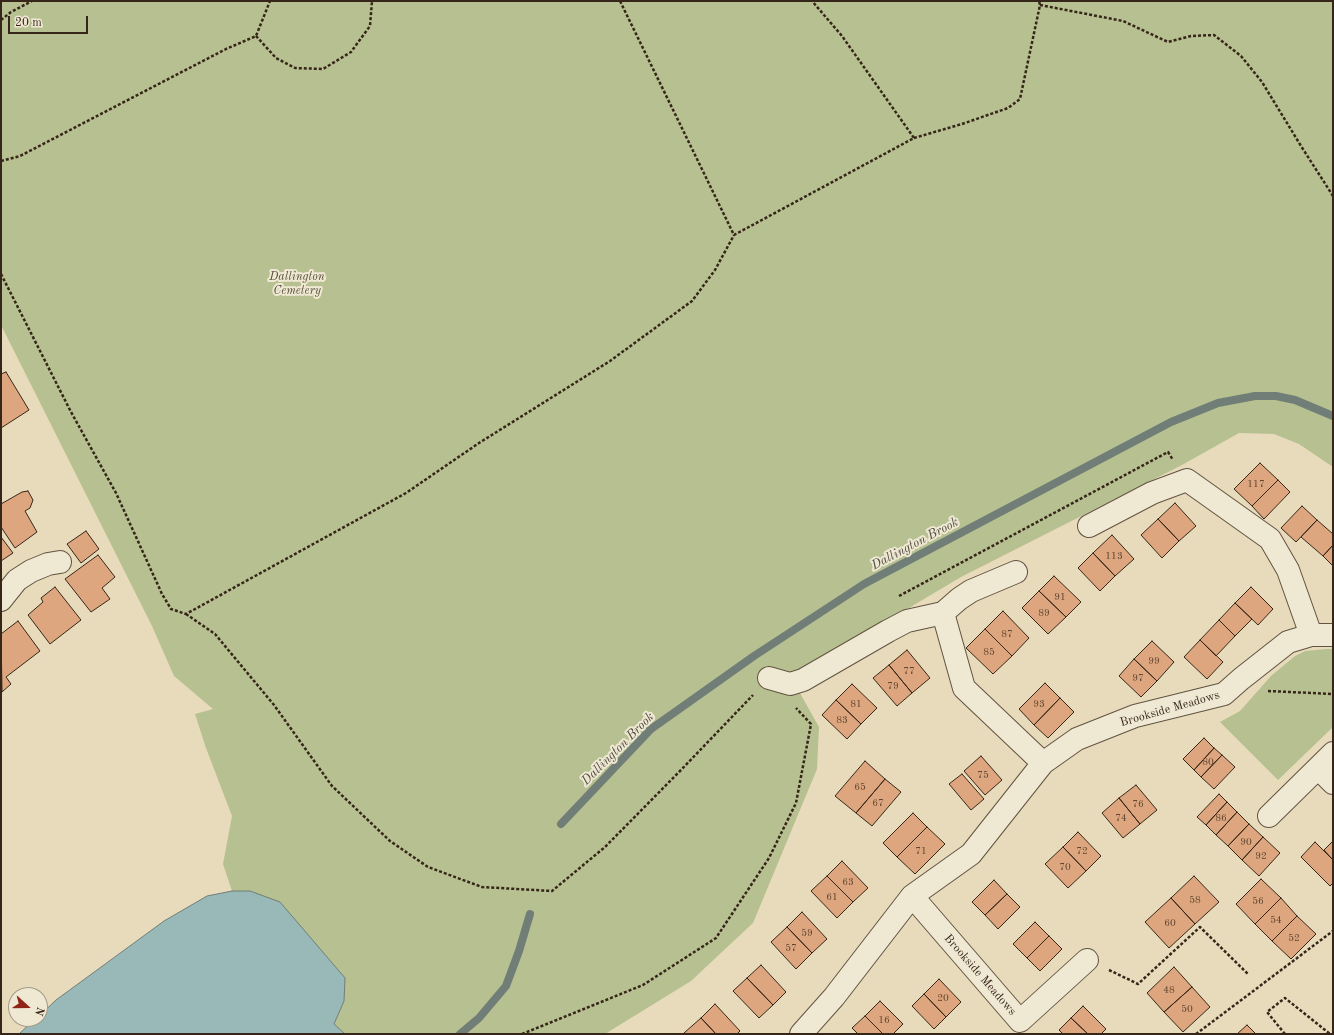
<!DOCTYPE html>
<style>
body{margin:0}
#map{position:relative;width:1334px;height:1035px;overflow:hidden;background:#e7dbbb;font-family:"Old Standard TT",serif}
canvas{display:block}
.frame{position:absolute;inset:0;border:2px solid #362619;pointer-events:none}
.north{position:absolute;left:8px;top:987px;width:40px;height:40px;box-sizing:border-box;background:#efe8d3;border:1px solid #a59a89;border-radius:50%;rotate:111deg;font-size:11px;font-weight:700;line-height:16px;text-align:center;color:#362619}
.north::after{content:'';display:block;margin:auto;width:14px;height:18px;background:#8f2418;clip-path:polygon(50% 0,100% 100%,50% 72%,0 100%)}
.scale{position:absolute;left:8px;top:16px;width:80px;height:18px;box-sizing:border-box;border:2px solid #362619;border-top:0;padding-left:5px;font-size:12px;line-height:14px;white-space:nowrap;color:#362619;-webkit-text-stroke:3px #efe8d3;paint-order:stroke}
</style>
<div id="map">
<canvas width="1334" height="1035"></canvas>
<div class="frame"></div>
<div class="north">N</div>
<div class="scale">20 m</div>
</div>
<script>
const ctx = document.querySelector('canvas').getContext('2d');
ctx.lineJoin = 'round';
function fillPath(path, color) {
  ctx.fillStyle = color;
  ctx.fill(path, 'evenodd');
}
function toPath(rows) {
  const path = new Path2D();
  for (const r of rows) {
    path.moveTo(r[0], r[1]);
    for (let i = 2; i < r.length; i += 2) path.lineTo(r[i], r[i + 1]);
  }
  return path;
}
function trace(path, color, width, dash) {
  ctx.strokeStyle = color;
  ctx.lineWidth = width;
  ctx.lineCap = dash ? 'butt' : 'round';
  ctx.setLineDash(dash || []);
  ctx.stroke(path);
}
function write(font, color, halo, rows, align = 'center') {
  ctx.font = font + ' "Old Standard TT",serif';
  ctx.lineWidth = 4;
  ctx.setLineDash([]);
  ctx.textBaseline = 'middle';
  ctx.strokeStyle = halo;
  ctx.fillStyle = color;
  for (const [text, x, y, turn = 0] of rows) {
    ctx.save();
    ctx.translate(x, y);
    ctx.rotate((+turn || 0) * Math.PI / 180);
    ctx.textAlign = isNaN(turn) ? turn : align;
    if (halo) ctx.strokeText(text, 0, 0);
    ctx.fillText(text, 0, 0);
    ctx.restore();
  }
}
const green = toPath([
 [1,1,1333,1,1333,467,1299,444,1274,434,1239,433,1182,465,961,577,803,671,796,686,819,727,817,769,753,923,691,981,605,1034,345,1034,334,1024,344,1001,250,891,232,891,223,864,232,816,206,748,195,714,213,709,174,676,152,626,1,325],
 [1326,649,1333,649,1333,727,1278,780,1220,722,1240,711,1271,676,1295,656,1305,651]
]);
const water = toPath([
 [232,891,250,891,280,902,345,978,344,1001,334,1024,345,1034,19,1034,35,1019,40,1019,40,1015,56,1000,164,921,207,896,232,891]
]);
const stream = toPath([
 [561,824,651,729,754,656,864,584,1171,422,1218,403,1255,396,1276,396,1295,400,1333,416],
 [460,1034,479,1018,506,986,519,951,530,914]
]);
const building = toPath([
 [6,372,29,410,1,428,1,374,6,372],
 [1260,463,1278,480,1252,506,1234,489,1260,463],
 [1278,480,1290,492,1264,519,1252,506,1278,480],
 [28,491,33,500,30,508,25,511,37,532,15,548,1,527,1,504,22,492,28,491],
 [1175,503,1196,526,1179,541,1158,519,1175,503],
 [1302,506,1317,520,1296,542,1281,528,1302,506],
 [1158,519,1179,541,1162,558,1141,535,1158,519],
 [1317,520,1333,534,1333,545,1323,556,1301,537,1317,520],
 [86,531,99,549,81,563,67,544,86,531],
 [1112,535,1134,559,1115,576,1093,553,1112,535],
 [1,537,13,553,1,561,1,537],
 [1333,545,1333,566,1323,556,1333,545],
 [1093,553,1115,576,1100,591,1078,568,1093,553],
 [98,555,115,577,102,588,110,599,91,612,65,579,98,555],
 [1054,576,1081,602,1066,617,1039,591,1054,576],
 [55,587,81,620,50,644,28,615,43,602,41,598,55,587],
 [1251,587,1273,609,1258,625,1235,603,1251,587],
 [1039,591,1066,617,1048,634,1022,608,1039,591],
 [1235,603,1252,619,1235,636,1219,620,1235,603],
 [1003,611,1029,638,1012,656,985,629,1003,611],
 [1219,620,1235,636,1216,656,1200,640,1219,620],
 [18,621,40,651,6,677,11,684,2,692,1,634,18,621],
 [985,629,1012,656,993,674,966,648,985,629],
 [1200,640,1223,662,1207,679,1184,657,1200,640],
 [1152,641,1174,662,1157,681,1134,659,1152,641],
 [907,650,930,678,912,693,889,665,907,650],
 [1134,659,1157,681,1141,697,1119,676,1134,659],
 [889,665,912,693,897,706,873,678,889,665],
 [1045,683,1060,698,1034,725,1019,709,1045,683],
 [852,684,877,708,861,724,836,700,852,684],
 [1060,698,1074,712,1048,738,1034,725,1060,698],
 [836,700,861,724,847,739,822,715,836,700],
 [1204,738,1214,748,1194,770,1183,759,1204,738],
 [1214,748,1222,755,1201,777,1194,770,1214,748],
 [1222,755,1235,767,1214,789,1201,777,1222,755],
 [981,756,1002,780,985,795,964,771,981,756],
 [865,761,885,779,856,813,835,796,865,761],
 [962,774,984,799,971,810,949,784,962,774],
 [885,779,901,792,872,826,856,813,885,779],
 [1136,785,1157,810,1140,824,1119,798,1136,785],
 [1219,794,1227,802,1206,825,1197,817,1219,794],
 [1119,798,1140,824,1123,838,1102,813,1119,798],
 [1227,802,1237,812,1216,835,1206,825,1227,802],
 [1237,812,1249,824,1228,846,1216,835,1237,812],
 [913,813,927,827,897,857,883,843,913,813],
 [1249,824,1263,837,1242,860,1228,846,1249,824],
 [927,827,945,844,915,874,897,857,927,827],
 [1078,832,1101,856,1086,871,1063,847,1078,832],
 [1263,837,1280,853,1259,876,1242,860,1263,837],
 [1333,841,1333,860,1324,850,1333,841],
 [1315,842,1333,860,1333,883,1330,886,1301,857,1315,842],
 [1063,847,1086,871,1068,888,1045,864,1063,847],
 [842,861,868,888,853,902,827,876,842,861],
 [827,876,853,902,837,918,811,891,827,876],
 [1194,876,1219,902,1195,924,1171,898,1194,876],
 [1261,879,1281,898,1255,924,1236,904,1261,879],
 [994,880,1007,894,985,915,972,902,994,880],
 [1007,894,1020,907,998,929,985,915,1007,894],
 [1171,898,1195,924,1169,948,1145,922,1171,898],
 [1281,898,1297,916,1272,941,1255,924,1281,898],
 [802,912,827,939,812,953,787,927,802,912],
 [1297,916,1316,934,1291,959,1272,941,1297,916],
 [1035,922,1049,936,1027,958,1013,944,1035,922],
 [787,927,812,953,796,969,771,942,787,927],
 [1049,936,1062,949,1040,971,1027,958,1049,936],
 [761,965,786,992,773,1005,747,978,761,965],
 [1174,967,1192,987,1164,1012,1147,993,1174,967],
 [747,978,773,1005,759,1018,733,991,747,978],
 [939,979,961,1002,946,1017,924,994,939,979],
 [1192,987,1210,1007,1183,1032,1164,1012,1192,987],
 [924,994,946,1017,934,1029,912,1006,924,994],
 [880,1001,903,1024,893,1034,883,1034,865,1016,880,1001],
 [715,1004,740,1031,737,1034,716,1034,701,1018,715,1004],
 [1083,1006,1106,1029,1101,1034,1088,1034,1071,1018,1083,1006],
 [865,1016,883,1034,858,1034,852,1028,865,1016],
 [701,1018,716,1034,685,1034,684,1033,701,1018],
 [1071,1018,1088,1034,1063,1034,1059,1030,1071,1018],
 [1247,1025,1256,1034,1237,1034,1247,1025]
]);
const path = toPath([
 [620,1,734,235,914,138,842,36,812,1],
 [1040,5,1123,21,1168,42,1191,36,1214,35,1241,56,1262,82,1301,146,1333,196],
 [1,20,11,12,32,1],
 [256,36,276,58,295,68,323,69,351,52,370,26,372,1],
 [914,138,962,124,1008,108,1020,99,1040,5,1039,1],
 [1,161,20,156,226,49,256,36,270,1],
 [1,274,71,412,116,493,162,594,171,609,186,614,406,493,479,443,610,361,692,301,715,270,734,235],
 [899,596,1168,452,1173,460],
 [186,614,215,634,274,705,332,786,390,841,428,867,482,887,552,891,605,847,680,771,753,695],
 [1268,691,1333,694],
 [1109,970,1138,984,1200,927,1249,975],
 [522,1034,643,985,716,938,769,858,796,803,811,724,796,708],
 [1196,1034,1333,931],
 [1285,1034,1267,1012,1285,998,1330,1034]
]);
const minor = toPath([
 [1089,526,1152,493,1187,480,1270,539,1288,570,1311,635],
 [1,600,17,580,31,571,48,564,60,562],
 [943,613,964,688,1043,763],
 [769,678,790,684,803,680,888,631,907,621,943,613,959,599,971,591,1016,572],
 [1318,768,1333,783],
 [1269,816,1333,753],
 [912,896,1020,1021,1087,960],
 [801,1034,834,997,912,896,971,854,1043,763,1077,739,1135,716,1224,694,1241,679,1288,642,1311,635,1333,635]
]);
const numberNames = [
 ["117",1256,484],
 ["113",1114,556],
 ["91",1060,597],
 ["89",1044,613],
 ["87",1007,634],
 ["85",989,652],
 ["99",1154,661],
 ["77",909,671],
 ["97",1138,678],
 ["79",893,686],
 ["81",856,704],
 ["93",1039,704],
 ["83",842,720],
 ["80",1208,762],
 ["75",983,775],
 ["65",860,787],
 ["67",878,803],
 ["76",1138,804],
 ["74",1121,818],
 ["86",1221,818],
 ["90",1246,842],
 ["71",921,851],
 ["72",1082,851],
 ["92",1261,856],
 ["70",1065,867],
 ["63",848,882],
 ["61",832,897],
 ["58",1195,900],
 ["56",1258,901],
 ["54",1276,920],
 ["60",1170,923],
 ["59",807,933],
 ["52",1294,938],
 ["57",791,948],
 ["48",1169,990],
 ["20",943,998],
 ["50",1187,1009],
 ["16",884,1020]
];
const parkNames = [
 ["Dallington",297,277],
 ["Cemetery",297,291]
];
const streetNames = [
 ["Brookside Meadows",1170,709,-16],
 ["Brookside Meadows",980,975,49]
];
const waterNames = [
 ["Dallington Brook",915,544,-28],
 ["Dallington Brook",618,749,-45]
];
fillPath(green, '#b7c090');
fillPath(water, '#98b9b7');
trace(water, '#717e78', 1);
trace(stream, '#717e78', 8);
fillPath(building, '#dda67e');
trace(building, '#362619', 1);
trace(minor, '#625342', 24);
trace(path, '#362619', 2.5, [3, 2]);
trace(minor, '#efe8d3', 22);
write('10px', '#604632', null, numberNames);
write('italic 12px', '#564c37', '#efe8d3', parkNames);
write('12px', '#362619', '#efe8d3', streetNames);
write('italic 13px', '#4e4b40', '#efe8d3', waterNames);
</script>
